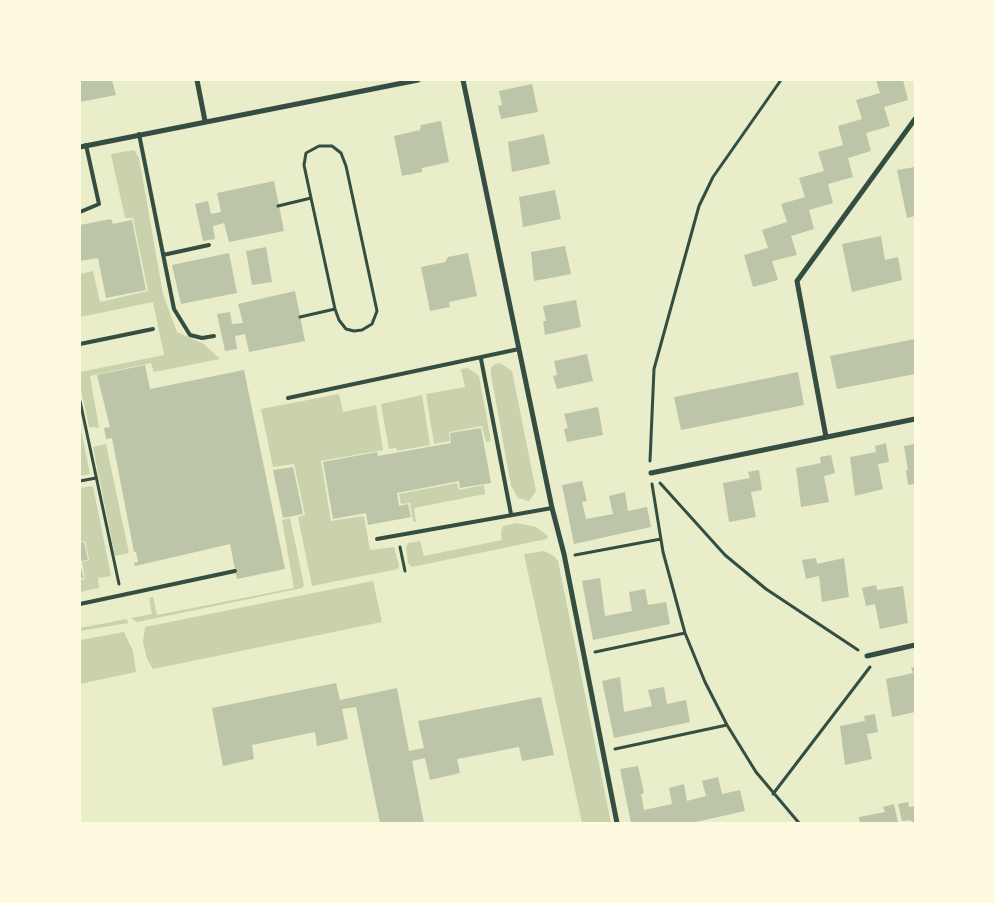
<!DOCTYPE html>
<style>
body{margin:0}
#map{position:relative;width:995px;height:903px;overflow:hidden;background:#e9edc9;font-family:Literata,serif}
canvas{display:block}
.frame{position:absolute;inset:0;border:81px solid #fefae0;pointer-events:none}
</style>
<div id="map">
<canvas width="995" height="903"></canvas>
<div class="frame"></div>
</div>
<script>
const ctx = document.querySelector('canvas').getContext('2d');
ctx.lineJoin = 'round';
function fillPath(path, color) {
  ctx.fillStyle = color;
  ctx.fill(path, 'evenodd');
}
function toPath(rows) {
  const path = new Path2D();
  for (const r of rows) {
    path.moveTo(r[0], r[1]);
    for (let i = 2; i < r.length; i += 2) path.lineTo(r[i], r[i + 1]);
  }
  return path;
}
function trace(path, color, width, dash) {
  ctx.strokeStyle = color;
  ctx.lineWidth = width;
  ctx.lineCap = dash ? 'butt' : 'round';
  ctx.setLineDash(dash || []);
  ctx.stroke(path);
}
const green = toPath([
 [134,150,139,158,163,294,177,332,204,344,220,359,154,372,151,363,90,376,99,428,89,427,80,385,80,372,164,355,153,302,80,317,80,274,93,271,100,302,148,291,133,218,125,218,111,154],
 [500,363,512,371,536,491,529,501,518,498,511,486,491,375,491,368,495,364],
 [468,368,479,376,491,441,486,442,482,426,449,432,450,441,434,444,426,394,465,387,461,369],
 [339,394,343,412,376,405,383,450,321,461,331,521,364,516,370,550,394,547,399,565,398,569,312,586,298,517,305,515,294,464,273,467,261,409],
 [422,395,430,445,397,451,396,448,389,449,381,404],
 [80,424,90,474,80,476],
 [106,444,129,553,115,556,93,447],
 [457,483,459,490,484,485,485,494,414,508,416,522,413,522,410,503,401,504,399,494],
 [93,486,111,576,98,578,99,588,80,592,80,580,85,579,82,562,89,560,85,541,80,542,80,488],
 [290,518,304,585,302,588,137,622,131,618,152,614,149,598,153,597,157,615,294,588,282,520],
 [517,523,536,527,548,536,547,539,412,567,408,563,406,547,408,543,420,541,424,556,502,540,501,532,503,526],
 [544,551,554,556,558,561,611,823,582,823,524,554],
 [373,581,382,622,153,669,147,659,143,642,145,627],
 [127,619,128,623,80,631,80,628],
 [124,632,133,651,136,672,80,684,80,640]
]);
const building = toPath([
 [80,80,112,80,116,95,80,102],
 [876,80,903,80,908,100,884,107,890,126,866,133,871,151,848,158,853,177,828,184,833,203,809,210,814,229,791,236,797,255,772,261,778,280,753,287,744,255,768,248,762,230,787,222,781,204,805,197,799,178,824,171,818,152,843,145,838,126,862,119,856,100,880,93],
 [532,84,538,112,501,119,498,106,502,105,499,91],
 [441,121,449,162,422,168,422,172,402,176,394,136,420,130,421,125],
 [544,134,550,164,512,172,508,142],
 [915,167,915,216,907,218,897,170],
 [274,181,284,231,229,242,224,223,213,226,215,239,203,241,195,204,208,201,211,214,221,212,217,193],
 [555,190,561,219,523,227,519,197],
 [111,219,113,224,132,220,146,290,106,298,98,258,80,261,80,225],
 [881,236,885,260,898,257,902,280,852,292,842,244],
 [565,246,571,274,534,281,531,252],
 [266,247,272,282,252,285,246,251],
 [229,253,237,293,181,304,172,265],
 [468,253,477,296,449,302,450,307,430,311,421,267,445,262,448,257],
 [295,291,305,341,249,352,245,334,235,336,237,349,225,351,217,314,230,312,232,324,243,323,238,304],
 [576,300,581,327,545,335,543,321,546,321,543,306],
 [915,339,915,374,837,389,830,356],
 [587,354,593,381,557,389,553,376,557,375,554,361],
 [145,365,150,389,244,370,285,569,237,579,230,544,135,566,134,563,138,562,136,552,134,552,112,438,106,439,104,428,110,427,97,375],
 [798,372,804,405,681,430,674,397],
 [598,407,603,435,567,442,564,429,568,428,564,414],
 [481,428,491,483,460,488,459,481,397,493,399,506,408,504,411,517,368,525,366,513,333,519,323,462,377,452,378,456,451,443,450,433],
 [886,443,889,462,878,464,883,489,855,496,850,457,876,452,875,446],
 [915,444,915,484,908,485,906,470,908,470,904,446],
 [831,455,835,473,824,476,829,502,801,507,796,468,821,463,820,457],
 [293,467,303,514,283,518,273,470],
 [759,470,762,490,751,492,756,517,729,522,723,483,750,478,748,472],
 [582,481,587,501,582,502,586,519,613,514,609,496,625,492,628,511,647,507,651,527,574,544,562,485],
 [84,542,88,560,80,561,80,543],
 [816,558,817,564,844,558,849,597,822,602,819,576,806,579,802,560],
 [80,564,84,578,80,578],
 [600,578,605,616,632,611,629,592,645,589,648,605,666,602,670,624,593,640,582,581],
 [876,585,877,590,903,586,908,623,880,629,875,604,866,606,862,588],
 [915,667,915,712,892,717,886,679,913,673,911,668],
 [620,677,624,712,652,706,648,690,664,687,667,704,686,700,690,722,614,738,602,681],
 [336,683,340,700,397,688,409,751,424,748,418,721,541,697,554,755,522,761,519,747,457,759,460,773,430,780,425,758,412,761,424,823,380,823,356,707,342,709,348,739,317,746,315,732,252,745,254,759,223,766,212,708],
 [875,714,878,732,867,734,872,759,845,765,840,726,865,721,864,716],
 [638,766,644,793,641,794,644,810,672,804,669,788,684,784,687,801,706,796,702,781,718,777,722,794,740,790,745,811,691,823,631,823,620,769],
 [908,802,909,807,915,806,915,823,912,823,911,820,902,821,898,804],
 [894,804,898,822,860,823,859,817,885,812,883,807]
]);
const path = toPath([
 [311,198,304,165,306,153,319,146,332,146,341,153,346,166,377,311,372,324,362,330,354,331,346,329,339,320,335,309],
 [278,206,311,198,335,309,300,317],
 [80,401,119,584],
 [650,461,654,369,699,206,713,177,781,80],
 [80,481,96,478],
 [660,483,725,555,766,589,858,650],
 [652,484,663,552,685,633,705,682,727,725,756,772,799,823],
 [400,547,405,571],
 [575,555,661,539],
 [595,652,685,633],
 [615,749,727,725],
 [773,794,870,667]
]);
const service = toPath([
 [139,134,174,309,190,335,202,338,214,336],
 [80,212,99,204,86,145],
 [163,255,209,245],
 [80,344,153,329],
 [481,359,511,514],
 [288,398,519,349],
 [377,539,552,508],
 [80,604,235,571]
]);
const minor = toPath([
 [197,80,205,121],
 [463,80,552,508,564,554,617,823],
 [80,147,418,80],
 [826,437,797,281,915,119],
 [651,473,915,419],
 [867,656,915,645]
]);
fillPath(green, '#cad2ad');
fillPath(building, '#bcc5a7');
trace(path, '#344e41', 3);
trace(service, '#344e41', 4);
trace(minor, '#344e41', 5);
</script>
